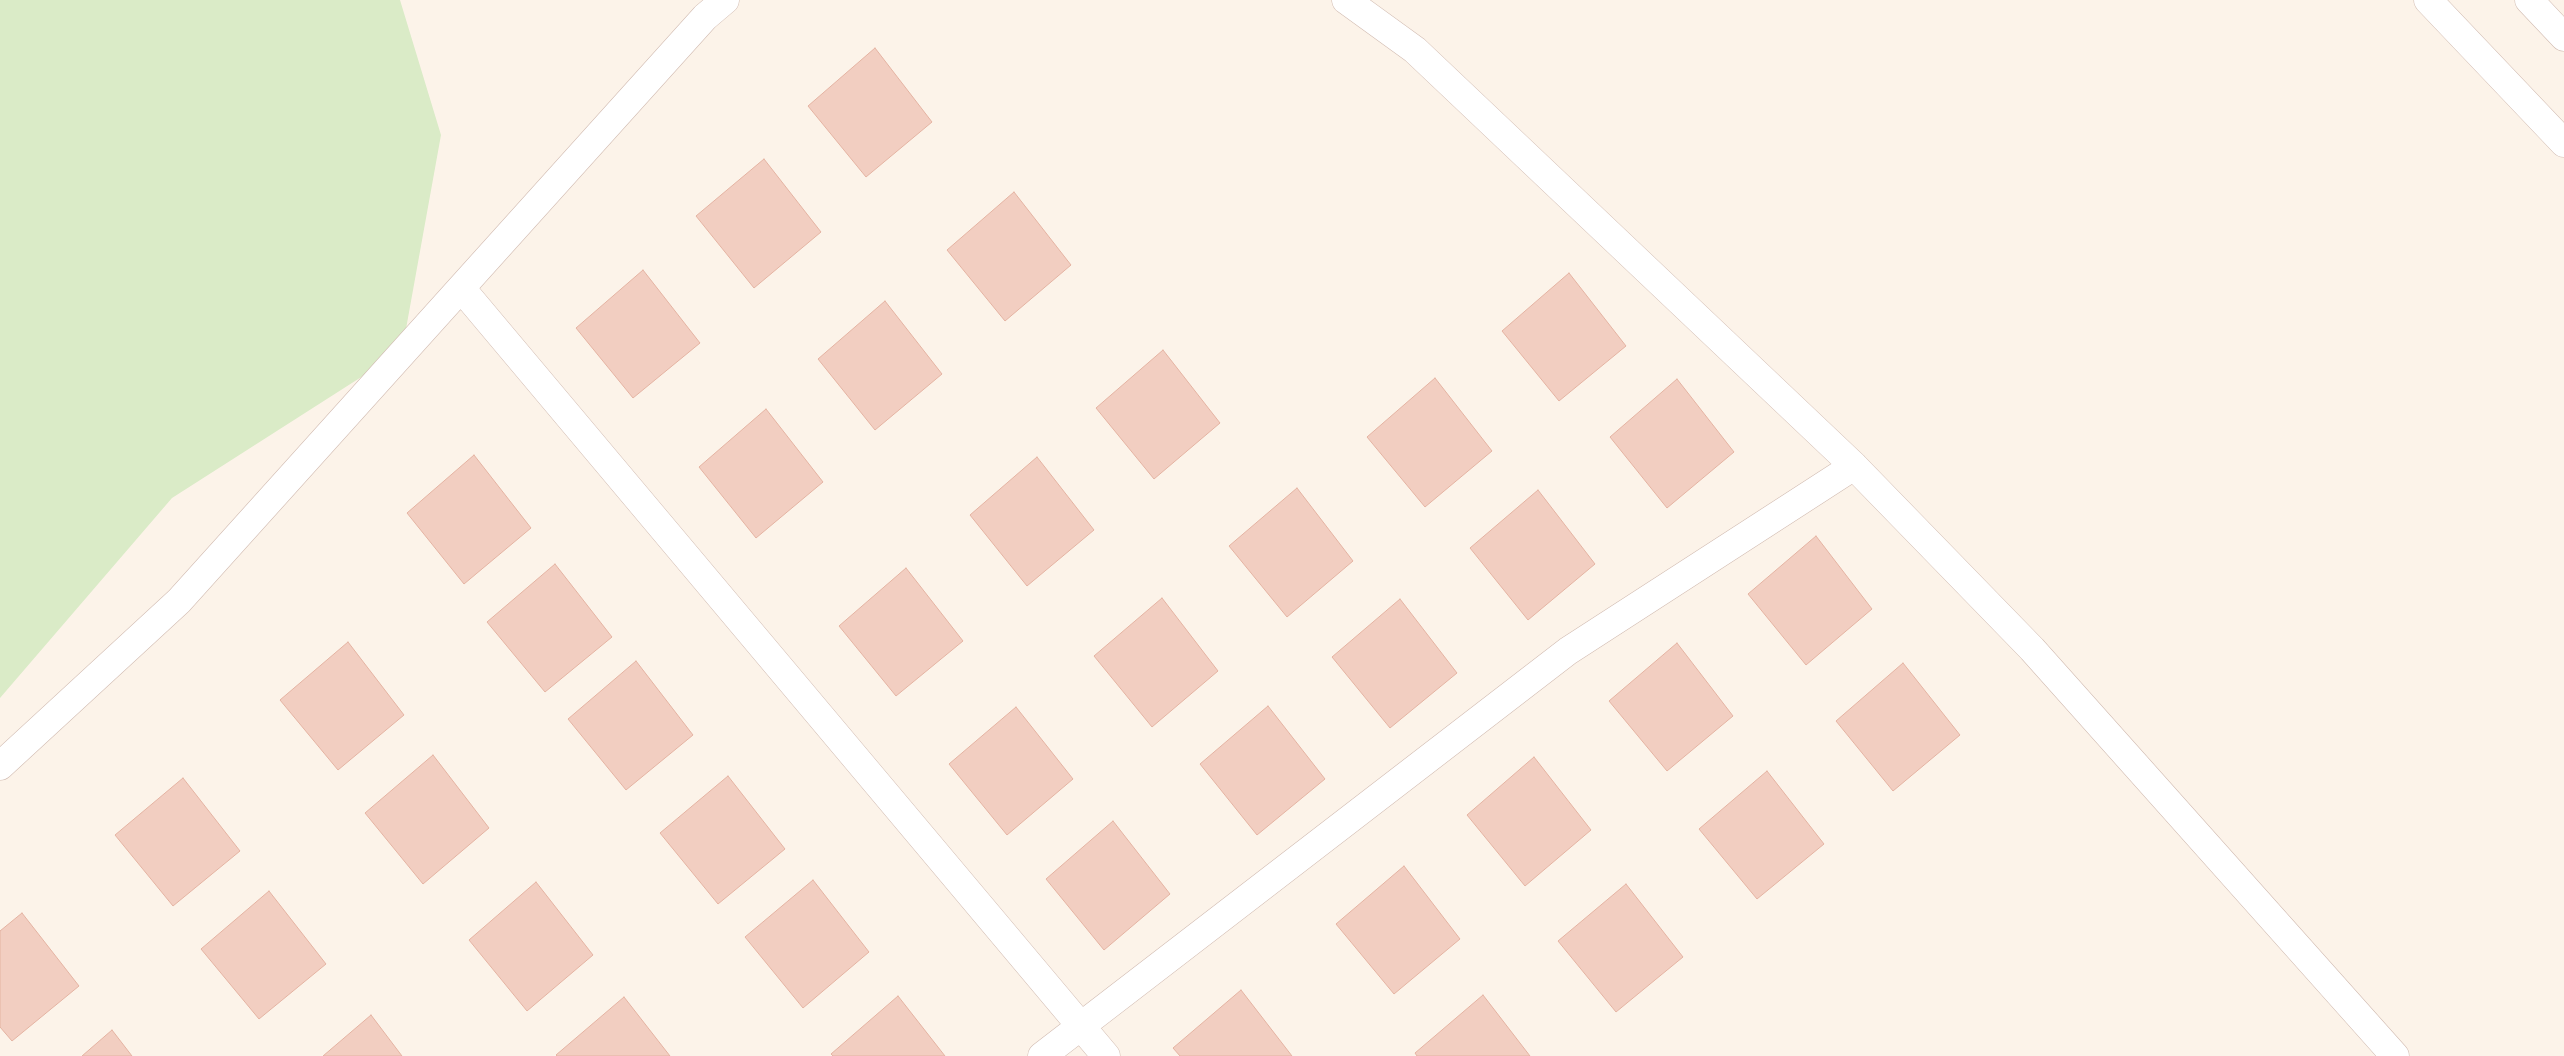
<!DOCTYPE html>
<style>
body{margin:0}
canvas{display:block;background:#fcf3e9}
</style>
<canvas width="2564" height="1056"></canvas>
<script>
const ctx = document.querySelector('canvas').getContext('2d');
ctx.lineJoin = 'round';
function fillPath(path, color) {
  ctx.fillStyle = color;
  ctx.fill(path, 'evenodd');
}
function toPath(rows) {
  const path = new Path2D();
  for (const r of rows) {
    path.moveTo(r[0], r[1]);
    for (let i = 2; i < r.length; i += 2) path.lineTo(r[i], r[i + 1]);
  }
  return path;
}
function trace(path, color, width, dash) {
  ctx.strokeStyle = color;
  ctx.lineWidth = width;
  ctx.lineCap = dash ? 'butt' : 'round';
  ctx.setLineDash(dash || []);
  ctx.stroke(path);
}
const green = toPath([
 [0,0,400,0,441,135,402,351,172,498,0,698]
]);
const building = toPath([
 [875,48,932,122,866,177,808,106,875,48],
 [764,159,821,232,754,288,696,216,764,159],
 [1014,192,1071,265,1005,321,947,250,1014,192],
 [643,270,700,343,633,398,576,328,643,270],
 [1569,273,1626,346,1559,401,1502,331,1569,273],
 [885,301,942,374,875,430,818,359,885,301],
 [1163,350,1220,423,1154,479,1096,408,1163,350],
 [1435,378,1492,451,1425,507,1367,437,1435,378],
 [1677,379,1734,452,1667,508,1610,437,1677,379],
 [766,409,823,482,756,538,699,467,766,409],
 [474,455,531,528,464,584,407,513,474,455],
 [1037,457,1094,530,1027,586,970,515,1037,457],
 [1297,488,1353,561,1287,617,1229,546,1297,488],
 [1538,490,1595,564,1528,620,1470,548,1538,490],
 [1816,536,1872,609,1806,665,1748,594,1816,536],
 [555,564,612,637,545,692,487,622,555,564],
 [906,568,963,641,896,696,839,626,906,568],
 [1162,598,1218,671,1152,727,1094,656,1162,598],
 [1400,599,1457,673,1390,728,1332,657,1400,599],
 [348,642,404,715,338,770,280,700,348,642],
 [1677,643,1733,716,1667,771,1609,701,1677,643],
 [636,661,693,735,626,790,568,719,636,661],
 [1903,663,1960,735,1893,791,1836,721,1903,663],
 [1268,706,1325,779,1257,835,1200,764,1268,706],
 [1016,707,1073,779,1007,835,949,764,1016,707],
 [433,755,489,828,423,884,365,813,433,755],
 [1534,757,1591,830,1525,886,1467,815,1534,757],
 [1767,771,1824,844,1757,899,1699,829,1767,771],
 [728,776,785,849,718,904,660,833,728,776],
 [183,778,240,851,173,906,115,835,183,778],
 [1113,821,1170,894,1104,950,1046,879,1113,821],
 [1404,866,1460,939,1394,994,1336,924,1404,866],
 [813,880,869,952,803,1008,745,937,813,880],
 [536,882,593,955,527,1011,469,940,536,882],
 [1626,884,1683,957,1616,1012,1558,941,1626,884],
 [269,891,326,964,259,1019,201,949,269,891],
 [22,913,79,986,12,1041,0,1027,0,931,22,913],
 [1241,990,1292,1056,1180,1056,1173,1048,1241,990],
 [1483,995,1530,1056,1417,1056,1415,1053,1483,995],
 [898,996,945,1056,833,1056,831,1054,898,996],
 [624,997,670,1056,557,1056,556,1055,624,997],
 [371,1015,402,1056,323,1056,371,1015],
 [112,1030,132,1056,82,1056,112,1030]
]);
const minor = toPath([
 [1346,0,1415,50,1854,466,2032,649,2395,1056],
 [2428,0,2564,143],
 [2529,0,2564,37],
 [461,288,1106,1056],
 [0,766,179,601,705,17,725,0],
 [1042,1056,1568,651,1854,466]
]);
fillPath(green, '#daebc7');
fillPath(building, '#f2cec1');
trace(building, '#e4b3a2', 1);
trace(minor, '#d1bbb1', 29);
trace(minor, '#fff', 28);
</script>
